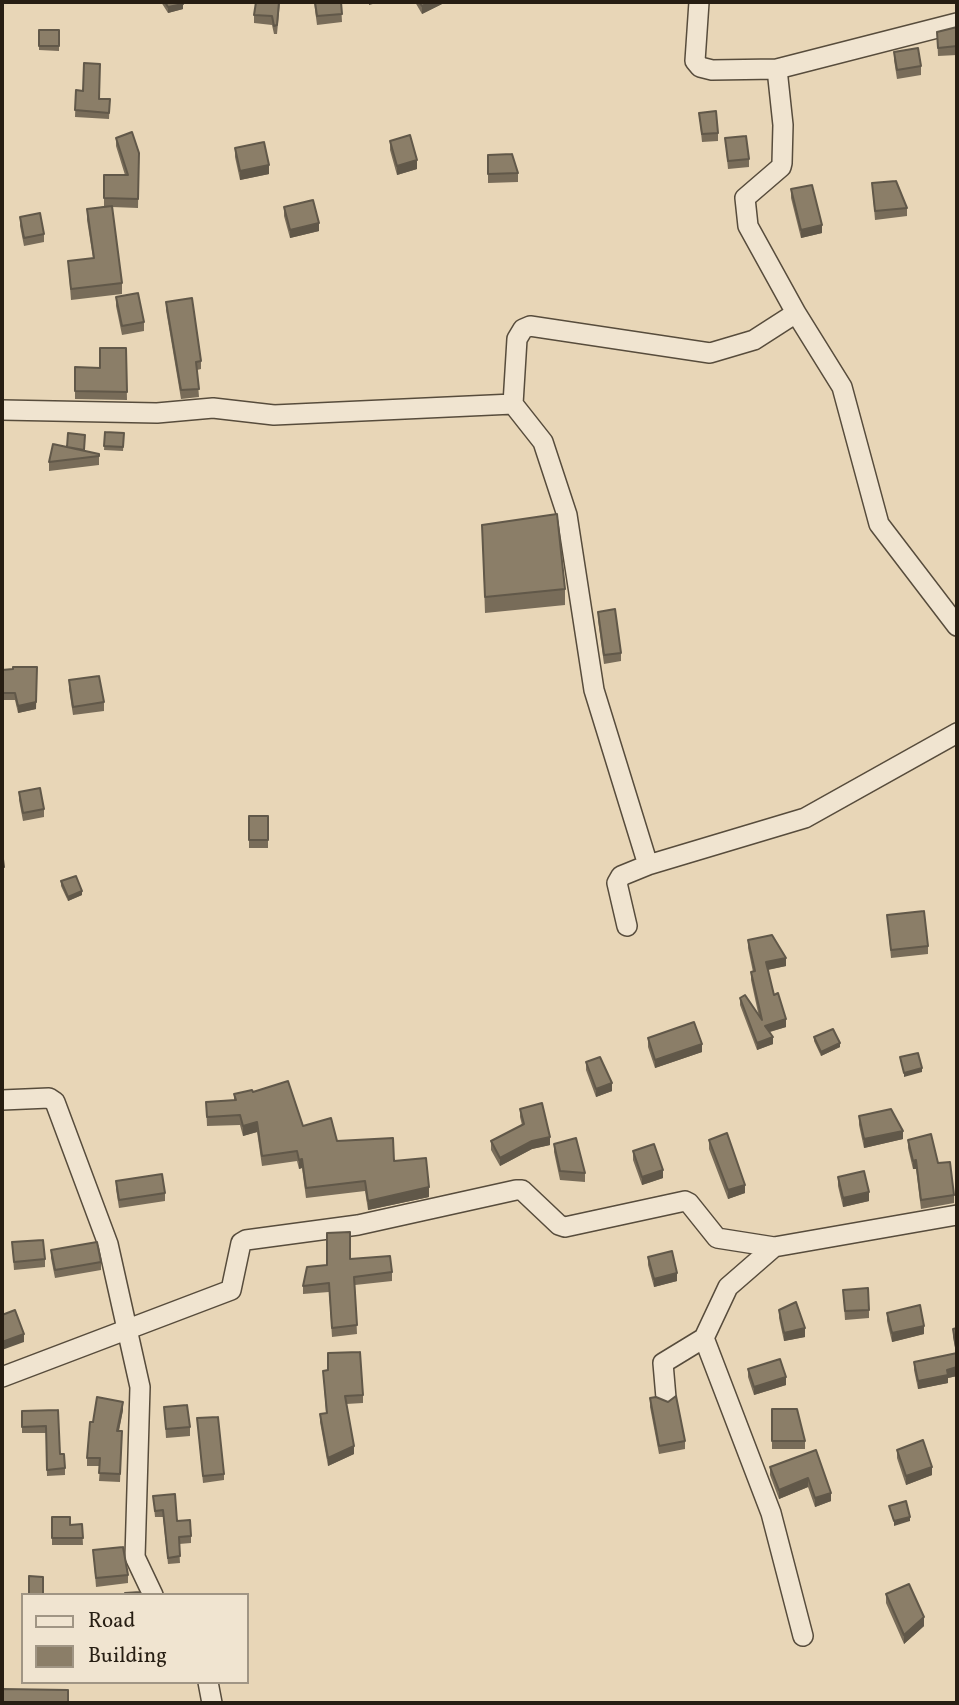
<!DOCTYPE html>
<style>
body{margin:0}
#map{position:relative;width:959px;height:1705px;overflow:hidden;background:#e8d6b7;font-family:Vollkorn,serif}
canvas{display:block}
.frame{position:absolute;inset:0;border:4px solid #271e13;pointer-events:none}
.legend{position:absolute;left:21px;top:1593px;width:228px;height:91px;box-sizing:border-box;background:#f0e4d0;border:2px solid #a09584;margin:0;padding:9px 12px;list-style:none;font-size:21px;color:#271e13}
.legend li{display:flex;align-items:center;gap:14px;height:35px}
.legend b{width:35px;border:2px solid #a09584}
</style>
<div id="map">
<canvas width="959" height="1705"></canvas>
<div class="frame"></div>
<ul class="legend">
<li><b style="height:9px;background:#f0e4d0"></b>Road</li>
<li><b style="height:19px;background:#8b7e68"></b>Building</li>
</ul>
</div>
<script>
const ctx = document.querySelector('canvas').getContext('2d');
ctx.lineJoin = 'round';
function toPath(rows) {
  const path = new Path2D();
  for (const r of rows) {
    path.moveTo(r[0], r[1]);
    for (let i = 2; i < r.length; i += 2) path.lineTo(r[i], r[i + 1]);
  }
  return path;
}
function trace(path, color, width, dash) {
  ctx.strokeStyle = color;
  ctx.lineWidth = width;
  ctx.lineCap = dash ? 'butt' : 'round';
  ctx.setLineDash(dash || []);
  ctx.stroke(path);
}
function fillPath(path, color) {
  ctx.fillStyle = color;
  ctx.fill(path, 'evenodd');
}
const street = toPath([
 [699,2,695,61,700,67,712,70,777,69,957,23],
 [777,69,783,125,782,163,781,167,745,198,748,226,796,313,842,387,879,524,957,626],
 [2,410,157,413,213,408,274,415,513,404],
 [648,865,594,690,567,515,543,442,513,404,517,339,523,329,530,326,710,353,754,340,796,313],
 [627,926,617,883,621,876,648,865,805,818,957,733],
 [2,1100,49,1098,55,1102,108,1244,140,1387,135,1557,153,1595],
 [704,1338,771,1513,803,1636],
 [2,1377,231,1290,241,1243,246,1240,358,1225,516,1190,522,1190,559,1225,565,1227,685,1201,689,1203,717,1238,774,1247,957,1215],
 [666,1398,663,1363,704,1338,728,1287,774,1247],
 [208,1682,212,1703]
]);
const wall = toPath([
 [161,2,182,2,183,9,168,13],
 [280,2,277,34,274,34,272,25,254,23,254,15],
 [314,2,341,2,342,22,317,25],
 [415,2,442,2,442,4,422,14],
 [957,27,957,55,938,56,937,32],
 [39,30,59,30,59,51,39,50],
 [894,52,921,66,921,75,897,79,894,60],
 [76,90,99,99,110,99,109,119,75,117],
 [699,113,718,133,718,141,702,142],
 [116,138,139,153,138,208,112,207,122,283,122,294,71,300,68,261,93,258,87,220,87,209,107,206,104,206,104,175,125,175,116,146],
 [725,138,749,159,749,167,728,169],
 [390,141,417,169,397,175,390,150],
 [235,148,269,174,240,180,235,157],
 [488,155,518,173,518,182,488,183],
 [872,183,907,208,907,216,875,220],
 [791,189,822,233,801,238,791,198],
 [284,207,319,231,290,238,284,216],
 [20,217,44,234,44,242,24,246,20,226],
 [116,297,144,322,144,331,122,335,116,306],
 [166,302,201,361,201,369,197,370,199,397,181,399,166,310],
 [126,348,127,400,75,399,75,367,100,368],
 [105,432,124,433,123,451,104,450],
 [84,451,99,454,99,465,49,471,49,462],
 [482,525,565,589,565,605,485,613],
 [598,612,621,653,621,661,604,664,598,620],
 [2,670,36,709,18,713,15,700,2,700],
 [69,680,104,702,104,711,73,715,69,689],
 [19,792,44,809,44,817,23,821,19,800],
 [249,816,268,816,268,848,249,848],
 [2,851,4,867,4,875,2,875],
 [61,881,82,895,68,901,61,886],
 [887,915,928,946,928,954,891,958],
 [748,940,786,966,768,970,774,995,786,1027,770,1032,773,1044,757,1050,740,1005,740,998,759,1017,751,980,751,972,753,972,748,948],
 [814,1037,840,1047,821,1056,814,1041],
 [648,1038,702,1052,655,1068,648,1047],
 [586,1062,612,1091,596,1097,586,1070],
 [253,1092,303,1126,337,1141,394,1161,429,1197,368,1210,365,1191,306,1198,302,1168,299,1169,297,1161,262,1166,257,1132,243,1136,240,1125,207,1126,206,1102,234,1100,234,1094],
 [520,1109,550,1145,532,1149,500,1166,491,1150,491,1141,522,1125,520,1117],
 [859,1116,903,1139,864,1148,859,1125],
 [709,1140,745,1193,728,1199,709,1149],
 [908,1140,954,1195,954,1203,921,1209,916,1169,913,1169,908,1148],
 [554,1144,585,1173,585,1182,560,1180,554,1152],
 [633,1151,663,1178,642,1185,633,1160],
 [838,1177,869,1201,843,1207,838,1186],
 [116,1181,165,1193,165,1201,119,1208,116,1189],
 [12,1242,45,1259,45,1267,14,1270],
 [51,1250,101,1262,101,1270,55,1278,51,1258],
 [648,1257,677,1281,654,1287,648,1265],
 [350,1259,392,1272,392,1281,355,1285,357,1334,332,1337,329,1292,303,1294,303,1286,327,1265],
 [843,1290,869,1310,869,1318,845,1320],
 [779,1310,805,1337,784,1341,779,1318],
 [887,1313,924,1334,892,1342,887,1321],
 [957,1328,957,1376,948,1378,948,1383,918,1389,914,1370,914,1362,956,1353,953,1337,953,1329],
 [748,1369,786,1385,754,1395,748,1377],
 [328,1370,363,1395,363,1403,346,1404,354,1454,328,1466,320,1422,320,1414,326,1413,323,1371],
 [650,1398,685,1441,685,1449,659,1454,650,1407],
 [164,1407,190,1427,190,1436,166,1438],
 [772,1409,805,1441,805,1449,772,1449],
 [58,1410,60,1454,65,1468,65,1475,47,1476,46,1433,22,1433,22,1411],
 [123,1410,119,1431,122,1431,120,1482,99,1481,100,1466,87,1466,87,1458,93,1422],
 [197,1418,224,1474,224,1480,203,1483],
 [816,1450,831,1501,815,1507,808,1487,779,1499,770,1475,770,1467],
 [897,1450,932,1475,906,1485,897,1458],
 [153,1496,191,1536,191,1543,179,1544,180,1563,168,1564,163,1517,155,1517],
 [52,1517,70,1525,82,1524,83,1545,52,1545],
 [93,1550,128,1575,128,1583,96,1587],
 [886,1594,924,1626,904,1644,886,1603]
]);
const shadedWall = toPath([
 [369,2,380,2,369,5],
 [429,2,442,2,442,4,422,14,422,6],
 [183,4,183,9,168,13,168,7],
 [417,160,417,169,397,175,397,166],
 [269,165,269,174,240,180,240,171],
 [319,223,319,231,290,238,290,230],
 [822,225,822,233,801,238,801,230],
 [37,674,36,709,18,713,18,706],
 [82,891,82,895,68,901,68,897],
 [786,958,786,966,766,970,766,962],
 [786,1019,786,1027,765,1033,765,1026],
 [773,1037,773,1044,757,1050,757,1043],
 [840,1043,840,1047,821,1056,821,1052],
 [702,1044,702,1052,655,1068,655,1060],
 [922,1068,922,1072,904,1077,904,1073],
 [612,1083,612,1091,596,1097,596,1089],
 [257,1122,257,1132,243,1136,243,1126],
 [903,1131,903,1139,864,1148,864,1139],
 [550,1137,550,1145,532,1149,500,1166,500,1158,532,1141],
 [302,1159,302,1168,299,1169,299,1160],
 [916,1160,916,1169,913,1169,913,1161],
 [663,1170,663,1178,642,1185,642,1177],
 [745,1185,745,1193,728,1199,728,1190],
 [429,1187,429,1197,368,1210,368,1201],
 [869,1192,869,1201,843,1207,843,1198],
 [677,1273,677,1281,654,1287,654,1279],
 [924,1326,924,1334,892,1342,892,1333],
 [805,1328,805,1337,784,1341,784,1333],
 [24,1334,24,1342,2,1350,2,1342],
 [957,1367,957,1376,948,1378,948,1383,918,1389,918,1381,947,1370],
 [786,1377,786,1385,754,1395,754,1387],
 [123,1402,123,1410,117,1439,117,1431],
 [354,1446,354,1454,328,1466,328,1458],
 [932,1467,932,1475,906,1485,906,1476],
 [808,1478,808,1487,779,1499,779,1490],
 [831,1493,831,1501,815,1507,815,1498],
 [910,1517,910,1521,894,1526,894,1521],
 [924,1617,924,1626,904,1644,904,1635]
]);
const building = toPath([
 [165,2,182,2,183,4,168,7,165,2],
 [256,2,279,2,277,25,274,26,272,16,254,15,256,2],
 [315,2,341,2,342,14,317,16,315,2],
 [419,2,429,2,422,6,419,2],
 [957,27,957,46,938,48,937,32,957,27],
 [39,30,59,30,59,46,39,46,39,30],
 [918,48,921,66,897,70,894,52,918,48],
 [84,63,100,64,99,99,110,99,109,113,75,110,76,90,83,91,84,63],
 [716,111,718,133,702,134,699,113,716,111],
 [132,132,139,153,138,199,104,198,104,175,128,175,116,138,132,132],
 [410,135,417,160,397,166,390,141,410,135],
 [746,136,749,159,728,161,725,138,746,136],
 [264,142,269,165,240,171,235,148,264,142],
 [512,154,518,173,488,174,488,155,512,154],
 [896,181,907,208,875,211,872,183,896,181],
 [812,185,822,225,801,230,791,189,812,185],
 [313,200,319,223,290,230,284,207,313,200],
 [112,206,122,283,71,289,68,261,94,258,87,209,112,206],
 [40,213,44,234,24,238,20,217,40,213],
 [138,293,144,322,122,326,116,297,138,293],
 [192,298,201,361,196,362,199,389,181,390,166,302,192,298],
 [100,348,126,348,127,392,75,391,75,367,100,368,100,348],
 [105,432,124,433,123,447,104,446,105,432],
 [68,433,85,435,84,450,67,447,68,433],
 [53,444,99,454,99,456,49,462,53,444],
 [557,514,565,589,485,597,482,525,557,514],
 [615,609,621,653,604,655,598,612,615,609],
 [13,667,37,667,36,702,18,706,15,693,2,693,2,670,13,669,13,667],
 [99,676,104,702,73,707,69,680,99,676],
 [40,788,44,809,23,813,19,792,40,788],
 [249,816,268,816,268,840,249,840,249,816],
 [2,851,4,867,2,867,2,851],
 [76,876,82,891,68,897,61,881,76,876],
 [924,911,928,946,891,950,887,915,924,911],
 [772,935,786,958,766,962,774,995,778,993,786,1019,765,1026,773,1037,757,1043,740,998,745,995,762,1020,751,972,755,971,748,940,772,935],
 [694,1022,702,1044,655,1060,648,1038,694,1022],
 [833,1029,840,1043,821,1052,814,1037,833,1029],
 [918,1053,922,1068,904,1073,900,1057,918,1053],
 [600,1057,612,1083,596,1089,586,1062,600,1057],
 [288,1081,303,1126,331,1118,337,1141,393,1138,394,1161,426,1158,429,1187,368,1201,365,1181,306,1188,302,1159,299,1160,297,1151,262,1156,257,1122,243,1126,240,1115,207,1117,206,1102,236,1100,234,1094,252,1090,253,1092,288,1081],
 [542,1103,550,1137,532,1141,500,1158,491,1141,524,1124,520,1109,542,1103],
 [891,1109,903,1131,864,1139,859,1116,891,1109],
 [727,1133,745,1185,728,1190,709,1140,727,1133],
 [931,1134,938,1163,950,1162,954,1195,921,1200,916,1160,913,1161,908,1140,931,1134],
 [576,1138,585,1173,560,1171,554,1144,576,1138],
 [654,1144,663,1170,642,1177,633,1151,654,1144],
 [864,1171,869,1192,843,1198,838,1177,864,1171],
 [162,1174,165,1193,119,1200,116,1181,162,1174],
 [350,1232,350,1259,390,1256,392,1272,354,1277,357,1325,332,1328,329,1283,303,1286,307,1267,327,1265,327,1233,350,1232],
 [43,1240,45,1259,14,1262,12,1242,43,1240],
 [97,1242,101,1262,55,1270,51,1250,97,1242],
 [672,1251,677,1273,654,1279,648,1257,672,1251],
 [868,1288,869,1310,845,1311,843,1290,868,1288],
 [796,1302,805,1328,784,1333,779,1310,796,1302],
 [920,1305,924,1326,892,1333,887,1313,920,1305],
 [15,1310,24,1334,2,1342,2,1315,15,1310],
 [957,1328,957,1367,947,1370,948,1375,918,1381,914,1362,957,1353,953,1329,957,1328],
 [360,1352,363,1395,345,1396,354,1446,328,1458,320,1414,327,1413,323,1371,328,1370,328,1353,360,1352],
 [780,1359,786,1377,754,1387,748,1369,780,1359],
 [676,1396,685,1441,659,1446,650,1398,656,1397,668,1402,676,1396],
 [97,1397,123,1402,117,1431,122,1431,120,1474,99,1473,100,1458,87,1458,90,1422,93,1422,97,1397],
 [187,1405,190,1427,166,1429,164,1407,187,1405],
 [772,1409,797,1409,805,1441,772,1441,772,1409],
 [58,1410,60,1454,64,1454,65,1468,47,1470,46,1426,22,1427,22,1411,58,1410],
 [218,1417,224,1474,203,1476,197,1418,218,1417],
 [923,1440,932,1467,906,1476,897,1450,923,1440],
 [816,1450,831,1493,815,1498,808,1478,779,1490,770,1467,816,1450],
 [175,1494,177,1521,190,1520,191,1536,179,1537,180,1556,168,1558,163,1510,155,1511,153,1496,175,1494],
 [906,1501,910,1517,894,1521,889,1506,906,1501],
 [52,1517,70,1517,70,1525,82,1524,83,1538,52,1538,52,1517],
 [123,1547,128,1575,96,1578,93,1550,123,1547],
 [29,1576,43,1577,43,1595,29,1595,29,1576],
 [909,1584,924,1617,904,1635,886,1594,909,1584],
 [140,1592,141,1595,125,1595,125,1593,140,1592],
 [2,1689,68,1690,68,1703,2,1703,2,1689]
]);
trace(street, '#574c3c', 22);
trace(street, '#f0e4d0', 19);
fillPath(wall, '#786c59');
fillPath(shadedWall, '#615849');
fillPath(building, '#8b7e68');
trace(building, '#615849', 2);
</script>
